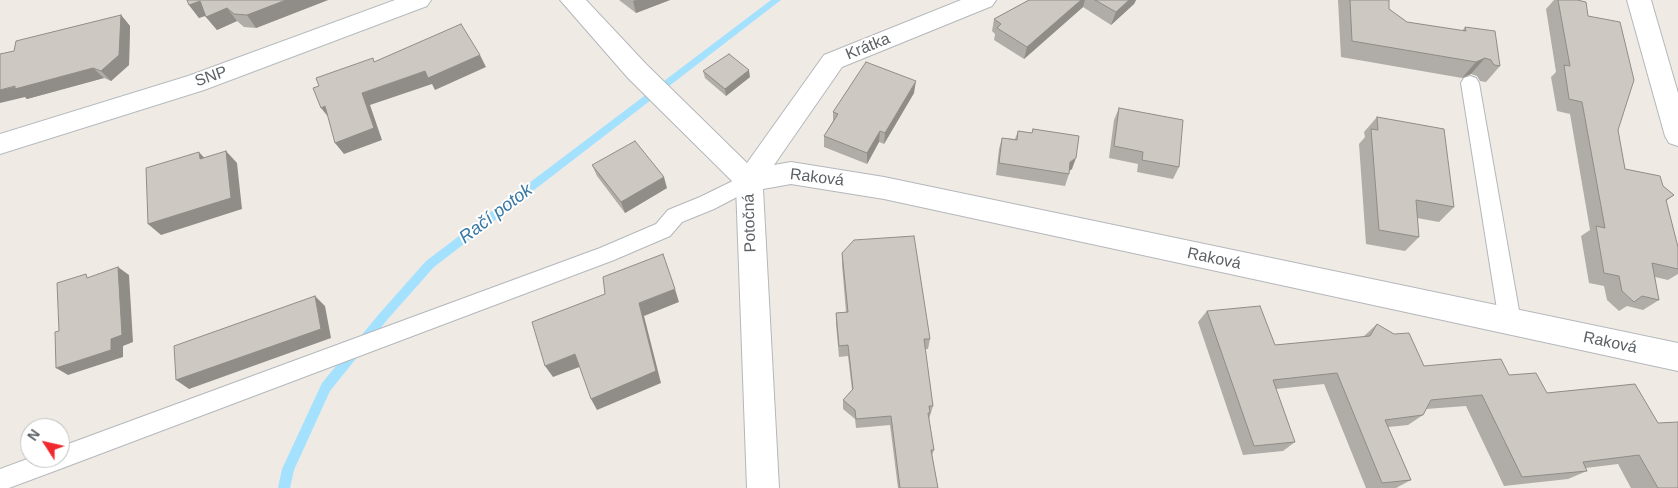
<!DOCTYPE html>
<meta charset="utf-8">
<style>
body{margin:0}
#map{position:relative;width:1678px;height:488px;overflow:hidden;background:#efebe4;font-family:Arial,sans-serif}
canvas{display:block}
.north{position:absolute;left:20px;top:418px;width:50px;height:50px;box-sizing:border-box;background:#fff;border:1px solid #bec0c1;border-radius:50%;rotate:305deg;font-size:14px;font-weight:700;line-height:20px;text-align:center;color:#5c6165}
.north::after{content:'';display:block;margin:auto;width:18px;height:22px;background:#f1282e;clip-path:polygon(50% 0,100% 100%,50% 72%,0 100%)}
</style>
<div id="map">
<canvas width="1678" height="488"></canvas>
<div class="north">N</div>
</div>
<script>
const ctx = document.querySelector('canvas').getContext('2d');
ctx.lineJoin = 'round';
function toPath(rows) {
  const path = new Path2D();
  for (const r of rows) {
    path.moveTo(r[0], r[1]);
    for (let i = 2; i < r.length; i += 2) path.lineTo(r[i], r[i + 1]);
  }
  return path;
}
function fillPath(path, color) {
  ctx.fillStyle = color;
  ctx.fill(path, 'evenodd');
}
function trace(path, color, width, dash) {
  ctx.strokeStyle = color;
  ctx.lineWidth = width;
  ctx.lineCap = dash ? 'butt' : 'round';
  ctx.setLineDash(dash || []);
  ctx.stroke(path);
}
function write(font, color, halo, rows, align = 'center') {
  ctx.font = font + ' Arial,sans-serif';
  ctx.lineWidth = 4;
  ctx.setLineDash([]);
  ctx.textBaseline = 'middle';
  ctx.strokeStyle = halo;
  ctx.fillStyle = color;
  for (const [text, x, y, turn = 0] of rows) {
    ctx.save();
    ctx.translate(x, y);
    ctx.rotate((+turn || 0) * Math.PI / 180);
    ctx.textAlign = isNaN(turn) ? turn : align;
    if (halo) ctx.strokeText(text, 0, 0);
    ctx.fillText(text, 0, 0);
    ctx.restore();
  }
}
const stream = toPath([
 [771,0,781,0,434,267,387,320,330,391,294,470,290,488,278,488,282,469,322,383,379,314,426,261,771,0]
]);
const lane = toPath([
 [1470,76,1476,78,1479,83,1521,322,1517,329,1510,331,1503,329,1499,322,1461,83,1464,78,1470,76],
 [749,173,756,175,759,181,756,187,714,209,682,222,670,236,614,260,60,469,9,488,0,488,0,469,30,458,60,458,60,447,600,248,656,224,668,210,700,197,749,173]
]);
const street = toPath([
 [560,0,586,0,646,64,747,163,824,55,961,0,996,0,992,6,842,67,774,165,791,162,884,177,1678,343,1678,371,884,199,791,184,763,189,779,488,747,488,736,185,628,78,560,0],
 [1627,0,1651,0,1678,93,1678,146,1669,143,1665,136,1627,0]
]);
const secondary = toPath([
 [395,0,431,0,427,6,204,90,0,154,0,134,188,76,395,0]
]);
const wall = toPath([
 [328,0,256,28,244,27,237,21,217,30,205,16,199,18,189,5],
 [619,0,670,0,636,13],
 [1029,0,1136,0,1134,4,1111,25,1083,7,1024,59,994,40,995,34,992,31,994,19],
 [1338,0,1389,0,1389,9,1407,22,1462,31,1465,27,1500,66,1486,82,1480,81,1477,76,1471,74,1462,78,1341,57],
 [1554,0,1577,0,1588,16,1618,130,1625,169,1663,186,1674,195,1666,201,1678,247,1678,274,1668,280,1655,277,1659,300,1643,310,1627,306,1619,311,1607,300,1604,286,1589,283,1581,236,1590,230,1570,114,1557,111,1551,77,1556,72,1546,9],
 [121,15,130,26,129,65,111,81,104,78,27,99,25,97,14,51],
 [703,71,750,77,726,96,705,78],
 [914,93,884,144,879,142,867,164,824,147,824,136,833,121,833,112],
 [1119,108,1179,167,1173,179,1137,172,1138,164,1109,158,1114,120],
 [1377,117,1454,207,1439,222,1417,218,1419,237,1405,251,1366,244,1359,144,1365,137,1364,132],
 [1033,129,1072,169,1069,171,1069,174,1065,186,996,175,999,149,1002,138,1015,139,1018,131,1032,133],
 [592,165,667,188,625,213,597,176],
 [842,253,930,339,928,349,925,349,933,406,929,419,934,450,932,455,938,488,898,488,890,425,856,428,855,419,843,409,843,400,852,390,848,356,839,357,836,324,836,313,846,312,842,265],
 [1207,311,1275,345,1363,337,1377,324,1424,366,1509,375,1547,393,1635,384,1678,488,1631,488,1618,464,1586,468,1587,471,1568,479,1504,486,1466,406,1426,409,1423,415,1408,425,1388,427,1411,480,1396,488,1366,488,1324,384,1276,389,1295,442,1283,451,1243,455,1198,322]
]);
const shadedWall = toPath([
 [286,0,328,0,256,28,247,15],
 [636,0,670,0,636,13,633,1],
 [1081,0,1085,0,1083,7,1024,59,1027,47],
 [1129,0,1136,0,1134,4,1111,25,1116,12],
 [200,1,210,14,199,18,189,5],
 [227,8,237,21,217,30,206,17],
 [121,15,130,26,129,65,111,81,101,71],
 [480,55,486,67,435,90,432,84,370,105,382,140,344,154,335,143,362,93,425,71],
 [1485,58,1471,74,1462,78,1476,62],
 [93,68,104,78,27,99,25,97,0,103,0,90],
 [749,70,750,77,726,96,725,89],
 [916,81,914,93,884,144,885,133],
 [325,106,330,119,321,108],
 [880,131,879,142,867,164,867,153],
 [226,151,237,163,242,209,161,235,148,224],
 [199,152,210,164,200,159],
 [1076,158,1072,169,1066,173,1070,162],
 [664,177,667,188,625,213,621,202],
 [118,267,129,275,133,342,123,346,123,357,68,375,56,368],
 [675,289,679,302,644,316,661,383,597,410,591,399,639,303],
 [315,296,325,306,331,338,189,389,176,380],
 [575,354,582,366,553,377,545,366]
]);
const building = toPath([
 [187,0,286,0,247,15,234,14,227,8,206,17,200,1,189,5,187,0],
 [1029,0,1081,0,1027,47,997,28,1001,24,994,19,1029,0],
 [1095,0,1129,0,1116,12,1095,0],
 [1350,0,1389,0,1389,9,1407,22,1466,31,1465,27,1495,31,1500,66,1494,65,1491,60,1485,58,1476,62,1352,41,1350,0],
 [1558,0,1577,0,1586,2,1588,16,1620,22,1634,80,1618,130,1625,169,1660,176,1663,186,1674,195,1666,200,1678,247,1678,269,1652,263,1659,300,1642,296,1634,302,1622,291,1619,276,1604,273,1596,226,1605,228,1582,102,1569,99,1564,65,1570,66,1558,0],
 [121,15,119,55,101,71,93,68,15,89,15,86,0,90,0,54,14,51,16,41,121,15],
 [461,24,480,55,428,78,425,71,362,93,374,128,335,143,325,106,321,108,313,88,319,86,316,78,373,58,374,62,461,24],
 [729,54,749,70,725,89,703,71,729,54],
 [866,62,916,81,885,133,880,131,867,153,824,136,838,114,833,112,866,62],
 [1119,108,1183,120,1179,167,1142,160,1143,152,1114,146,1119,108],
 [1377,117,1444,129,1454,207,1416,200,1419,237,1379,230,1371,129,1378,130,1377,117],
 [1033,129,1079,136,1076,158,1070,162,1069,174,999,163,1002,138,1017,140,1018,131,1032,133,1033,129],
 [635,141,664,177,621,202,592,165,635,141],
 [226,151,231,198,148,224,146,168,199,152,200,159,226,151],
 [914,236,930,339,924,339,933,406,929,406,930,413,928,413,934,450,931,450,938,488,900,488,891,416,856,419,855,410,843,400,853,389,848,345,839,346,836,313,848,312,842,253,854,240,914,236],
 [663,254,675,289,639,303,656,371,591,399,575,354,545,366,532,322,605,294,603,277,663,254],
 [118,267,122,335,111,339,111,350,56,368,55,332,59,331,57,283,86,274,87,278,118,267],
 [315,296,321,329,176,380,174,346,315,296],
 [1260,306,1275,345,1370,336,1377,324,1394,334,1409,333,1424,366,1501,359,1509,375,1536,373,1547,393,1635,384,1658,423,1678,422,1678,488,1658,488,1639,455,1583,462,1587,471,1522,477,1482,395,1431,400,1423,415,1385,420,1411,480,1382,483,1337,373,1273,380,1295,442,1254,446,1207,311,1260,306]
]);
const streetNames = [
 ["Krátka",868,47,-22],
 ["SNP",211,77,-19],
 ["Raková",817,178,7],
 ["Potočná",750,223,-92],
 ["Raková",1214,259,12],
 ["Raková",1610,343,12]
];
const waterNames = [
 ["Račí potok",496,214,-37]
];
fillPath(stream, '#a4e1ff');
trace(lane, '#b4b7bb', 2);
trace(street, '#b4b7bb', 2);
trace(secondary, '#b5babe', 2);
fillPath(lane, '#fff');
fillPath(street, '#fff');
fillPath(secondary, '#fff');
fillPath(wall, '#b0aca7');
fillPath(shadedWall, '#908c88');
fillPath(building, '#cdc8c2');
trace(building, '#908c88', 1);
write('16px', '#5c6165', '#fff', streetNames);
write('italic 18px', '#3777a3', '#fff', waterNames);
</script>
